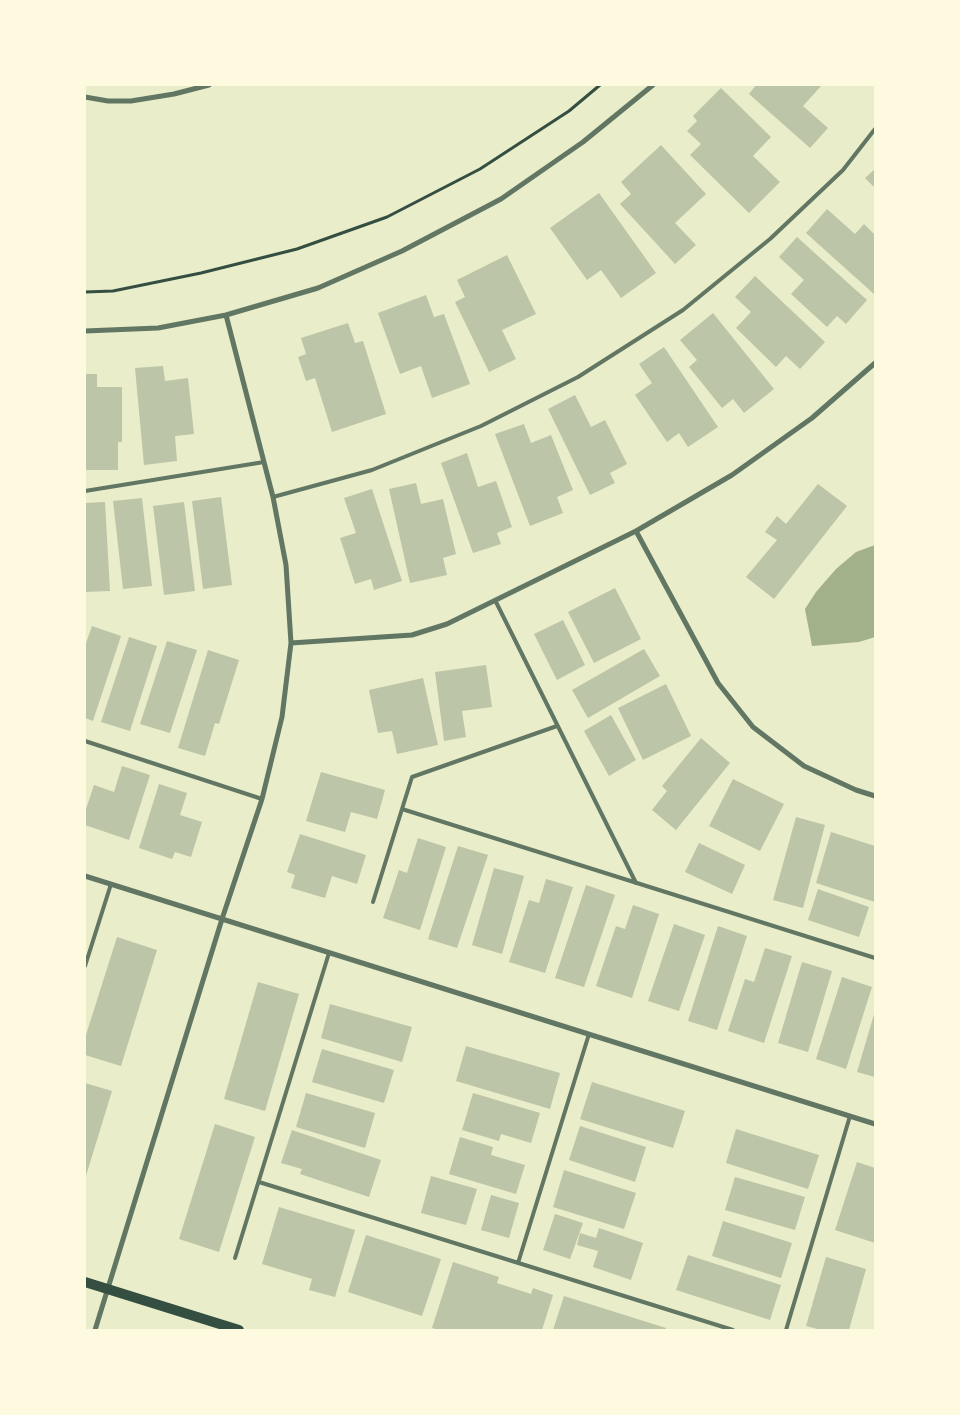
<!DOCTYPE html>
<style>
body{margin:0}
#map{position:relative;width:960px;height:1415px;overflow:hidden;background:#e9edc9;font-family:"Public Sans",sans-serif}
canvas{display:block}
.frame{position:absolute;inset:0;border:86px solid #fefae0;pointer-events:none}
</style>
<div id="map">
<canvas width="960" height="1415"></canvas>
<div class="frame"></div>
</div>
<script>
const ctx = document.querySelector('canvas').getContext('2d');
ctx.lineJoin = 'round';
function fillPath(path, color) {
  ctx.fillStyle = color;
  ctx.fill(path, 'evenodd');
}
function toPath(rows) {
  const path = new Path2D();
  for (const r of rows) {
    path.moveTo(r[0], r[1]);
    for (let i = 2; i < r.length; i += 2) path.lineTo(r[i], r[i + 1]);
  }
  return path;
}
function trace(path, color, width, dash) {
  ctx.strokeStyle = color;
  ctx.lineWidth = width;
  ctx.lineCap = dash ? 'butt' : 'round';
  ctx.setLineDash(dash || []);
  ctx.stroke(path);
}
const water = toPath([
 [875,545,875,637,859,642,812,646,805,609,816,592,836,569,856,552]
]);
const building = toPath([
 [756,85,822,85,803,106,828,128,810,148,749,94],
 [721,88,771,137,753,156,780,182,749,213,690,155,701,144,687,131,697,121,693,116],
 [661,145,706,194,675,223,696,245,675,264,620,204,631,194,621,182],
 [875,169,875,188,865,178],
 [599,193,656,273,621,298,601,270,587,280,550,228],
 [827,209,855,234,864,224,875,235,875,295,806,233],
 [797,237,867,300,846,324,837,316,827,327,791,294,804,280,779,257],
 [507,255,536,314,502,330,516,359,489,372,455,302,465,297,457,280],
 [755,276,825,342,800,369,786,356,776,367,736,328,751,312,735,297],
 [426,295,434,317,444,314,470,384,432,398,421,366,400,374,378,313],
 [713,313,774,389,744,413,733,399,722,408,689,367,697,360,680,340],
 [348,323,355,343,363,341,386,414,332,432,315,378,306,381,298,357,306,354,301,338],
 [664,347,718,427,688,447,679,433,667,442,635,395,652,383,639,364],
 [163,366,165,381,188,378,194,434,175,436,177,461,144,465,135,368],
 [85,374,97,374,97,387,122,387,122,442,118,442,118,470,85,470],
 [575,395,591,427,605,420,627,464,610,473,615,483,590,495,548,409],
 [524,424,531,443,551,435,573,490,557,497,563,513,530,526,495,434],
 [467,453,478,487,496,481,512,527,497,533,501,544,473,553,441,463],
 [416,483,421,504,443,499,456,554,443,558,447,575,410,583,389,489],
 [818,484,847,506,774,599,746,577,777,540,765,532,777,516,786,524],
 [372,489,402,581,374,590,371,579,355,584,340,538,356,533,344,498],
 [221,497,232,585,203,589,192,501],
 [142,498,152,586,123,589,113,501],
 [105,502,110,591,85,592,85,503],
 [184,502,195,591,164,595,153,506],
 [615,588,641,639,594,663,568,612],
 [563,620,585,665,557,680,534,634],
 [92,626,121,636,93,721,85,718,85,646],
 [129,637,157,646,130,731,101,722],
 [167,641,197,650,170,733,140,724],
 [644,649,660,676,588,718,572,690],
 [208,650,239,660,219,724,215,723,205,756,178,748],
 [486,665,492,707,462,711,466,737,444,741,435,672],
 [423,678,438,745,397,754,392,731,378,733,369,690],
 [666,684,691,736,643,760,618,708],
 [611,715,636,760,609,776,584,731],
 [701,738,730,763,676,830,652,810,667,791,662,786],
 [122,766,150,775,129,840,85,825,85,812,94,785,114,792],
 [321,772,385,790,377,819,351,812,345,832,306,821],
 [733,779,784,804,760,851,709,826],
 [159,784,187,793,180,815,202,822,191,857,175,852,172,859,139,848],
 [796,817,825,825,803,908,773,900],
 [831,832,875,846,875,902,816,883],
 [300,834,366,855,357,884,332,876,325,898,291,888,295,875,287,872],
 [418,838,446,847,420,930,383,918,399,870,407,873],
 [699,843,745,865,732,894,685,872],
 [458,846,488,855,457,948,428,939],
 [494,868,524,876,502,954,472,945],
 [546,879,573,887,545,973,509,962,529,900,539,903],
 [586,885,615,895,584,987,555,978],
 [818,889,869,907,859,937,808,920],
 [633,905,659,914,632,998,596,986,616,926,625,929],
 [674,924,705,935,679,1011,648,1001],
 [718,926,747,936,717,1030,688,1021],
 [117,937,157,950,121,1066,85,1055,85,1038],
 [765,948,792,956,764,1043,728,1031,745,979,754,982],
 [802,962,832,971,808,1052,778,1043],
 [842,977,872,987,846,1069,816,1059],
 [258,982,299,994,265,1111,224,1099],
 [330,1004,412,1027,402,1062,321,1038],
 [875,1011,875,1077,857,1072],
 [466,1046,560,1073,550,1109,456,1081],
 [322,1049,394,1070,384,1103,312,1082],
 [592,1082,685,1111,673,1148,580,1119],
 [85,1083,112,1091,85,1179],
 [306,1093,375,1113,365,1148,296,1127],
 [473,1093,540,1113,531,1143,501,1134,499,1141,462,1130],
 [215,1124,255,1137,219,1252,179,1239],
 [580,1126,646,1147,635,1182,569,1160],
 [736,1129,819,1155,808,1189,726,1163],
 [292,1130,381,1160,369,1197,300,1174,302,1169,281,1163],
 [460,1137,493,1147,491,1155,525,1165,516,1194,449,1174],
 [857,1162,875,1168,875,1243,835,1230],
 [564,1170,636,1193,624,1229,553,1207],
 [431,1176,477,1189,466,1225,421,1213],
 [735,1177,805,1197,795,1230,725,1210],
 [491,1195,519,1203,509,1238,481,1230],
 [279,1207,355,1230,335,1297,309,1290,312,1279,262,1264],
 [555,1214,583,1223,570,1259,543,1250],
 [723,1221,792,1243,781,1278,712,1256],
 [599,1228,643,1243,631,1280,593,1267,598,1251,577,1245,580,1233,596,1238],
 [366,1235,441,1259,422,1316,348,1292],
 [688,1255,781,1285,770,1320,676,1290],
 [826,1257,866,1269,849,1330,821,1330,806,1326],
 [453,1262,499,1277,497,1283,531,1294,533,1288,553,1295,542,1330,438,1330,432,1328],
 [564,1296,666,1328,665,1330,553,1330]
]);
const path = toPath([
 [85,292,113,291,201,273,297,249,387,217,480,169,569,111,600,85]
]);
const service = toPath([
 [85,491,264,462],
 [273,497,372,470,481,426,578,377,683,310,770,239,843,170,875,129],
 [495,600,636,883],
 [85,741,262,799],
 [402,809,875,958],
 [373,902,412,777,557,726],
 [85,966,111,884],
 [259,1182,733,1330],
 [235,1258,329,953],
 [518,1263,589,1034],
 [786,1330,850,1116]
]);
const minor = toPath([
 [85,97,108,101,131,101,174,94,209,85],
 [85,331,158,328,226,315,318,288,402,251,501,199,583,142,653,85],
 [636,531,718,683,753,727,804,766,856,790,875,796],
 [291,643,412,635,447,624,636,531,732,475,812,418,875,363],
 [85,876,875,1124],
 [95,1330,222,919,262,799,282,717,291,643,286,565,273,497,226,315]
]);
const secondary = toPath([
 [85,1282,239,1330]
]);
fillPath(water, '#a3b18a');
fillPath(building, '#bcc5a7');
trace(path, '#344e41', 3);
trace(service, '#617663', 4);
trace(minor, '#617663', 5);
trace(secondary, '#344e41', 10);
</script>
